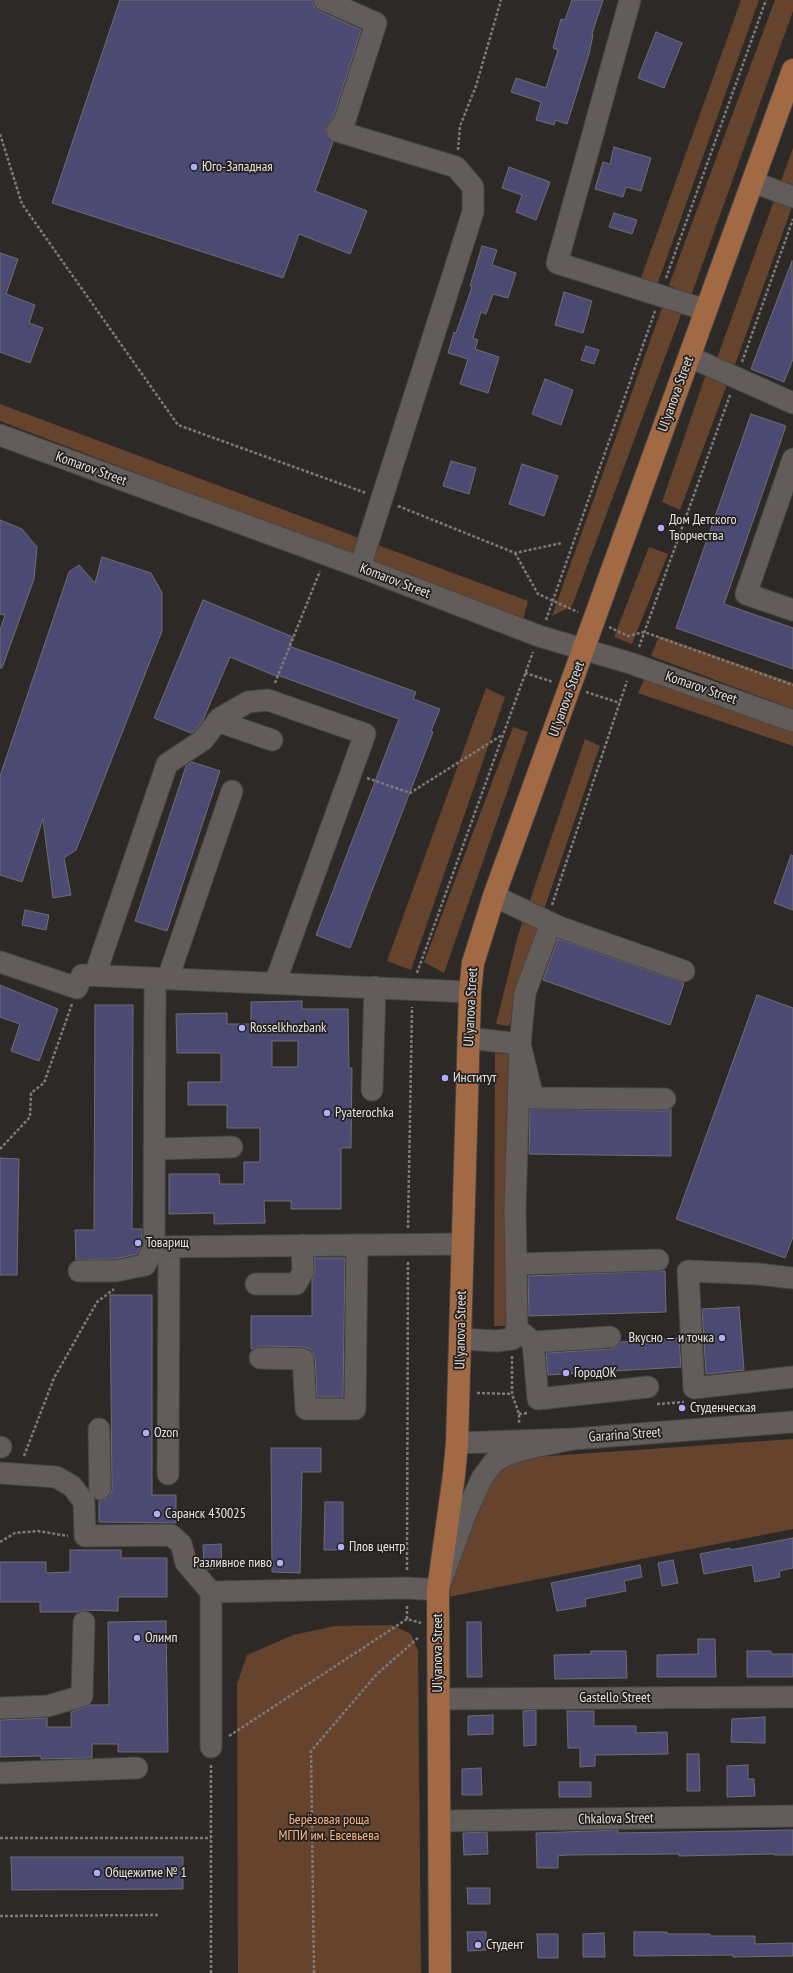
<!DOCTYPE html>
<meta charset="utf-8">
<style>
body{margin:0}
canvas{display:block;background:#2d2927}
</style>
<canvas width="793" height="1973"></canvas>
<script>
const ctx = document.querySelector('canvas').getContext('2d');
ctx.lineJoin = 'round';
function fillPath(path, color) {
  ctx.fillStyle = color;
  ctx.fill(path, 'evenodd');
}
function toPath(rows) {
  const path = new Path2D();
  for (const r of rows) {
    path.moveTo(r[0], r[1]);
    for (let i = 2; i < r.length; i += 2) path.lineTo(r[i], r[i + 1]);
  }
  return path;
}
function trace(path, color, width, dash) {
  ctx.strokeStyle = color;
  ctx.lineWidth = width;
  ctx.lineCap = dash ? 'butt' : 'round';
  ctx.setLineDash(dash || []);
  ctx.stroke(path);
}
function write(font, color, halo, rows, align = 'center') {
  ctx.font = font + ' "PT Sans Narrow",sans-serif';
  ctx.lineWidth = 3.5;
  ctx.setLineDash([]);
  ctx.textBaseline = 'middle';
  ctx.strokeStyle = halo;
  ctx.fillStyle = color;
  for (const [text, x, y, turn = 0] of rows) {
    ctx.save();
    ctx.translate(x, y);
    ctx.rotate((+turn || 0) * Math.PI / 180);
    ctx.textAlign = isNaN(turn) ? turn : align;
    if (halo) ctx.strokeText(text, 0, 0);
    ctx.fillText(text, 0, 0);
    ctx.restore();
  }
}
const green = toPath([
 [741,0,759,0,657,285,641,278],
 [775,0,793,0,793,11,691,296,669,285],
 [793,148,793,204,735,365,716,361],
 [663,305,682,312,572,606,552,616],
 [706,374,728,382,680,510,662,502],
 [0,404,528,601,523,620,0,421],
 [649,547,668,554,632,644,614,637],
 [659,636,793,683,793,709,651,656],
 [645,678,793,728,793,746,638,693],
 [486,688,505,697,411,970,387,961],
 [513,727,528,732,444,973,424,962],
 [585,739,600,746,533,942,509,1026,496,1024,518,935],
 [495,1053,508,1054,506,1326,494,1326],
 [793,1439,793,1529,448,1597,450,1562,490,1475,521,1458],
 [392,1625,411,1634,418,1651,421,1973,238,1973,237,1684,247,1655,293,1635,335,1626]
]);
const building = toPath([
 [120,0,312,0,314,7,319,11,361,30,334,115,325,129,326,135,333,142,315,191,367,211,350,254,299,234,283,278,52,203,120,0],
 [572,0,603,0,592,34,593,35,589,54,567,124,555,120,554,125,536,120,541,102,511,92,516,78,546,88,558,50,553,48,561,19,565,20,572,0],
 [656,32,682,43,664,88,638,78,656,32],
 [614,147,651,158,641,191,626,187,623,197,595,189,603,162,610,164,614,147],
 [509,167,550,182,536,220,516,212,522,195,502,188,509,167],
 [614,213,637,220,632,234,609,227,614,213],
 [482,246,497,250,492,265,516,273,508,298,493,294,486,314,481,312,473,338,478,340,475,349,499,357,488,393,460,384,468,359,448,353,454,332,456,333,472,287,470,286,482,246],
 [0,253,18,259,6,294,35,305,29,323,43,328,30,363,0,352,0,253],
 [792,261,793,359,784,382,751,369,792,261],
 [564,292,592,301,583,333,555,325,564,292],
 [586,346,599,350,594,364,581,360,586,346],
 [545,379,573,390,561,425,532,414,545,379],
 [751,414,786,426,724,604,793,628,793,669,676,628,751,414],
 [451,461,476,468,469,494,443,486,451,461],
 [522,464,558,476,544,516,509,504,522,464],
 [0,520,22,529,37,547,34,579,2,668,0,668,0,630,5,615,0,614,0,520],
 [102,557,151,573,162,593,162,631,76,850,64,858,71,895,53,898,43,819,22,882,0,875,0,776,69,572,79,565,95,583,102,557],
 [203,600,293,637,289,646,416,692,413,699,440,709,431,731,433,732,350,948,316,935,399,719,277,675,276,676,230,657,203,720,195,731,191,733,154,718,203,600],
 [192,762,220,771,167,931,135,921,186,766,192,762],
 [791,855,793,856,793,910,774,903,791,855],
 [25,910,49,915,46,930,22,925,25,910],
 [558,939,684,983,670,1025,543,980,558,939],
 [0,985,58,1009,39,1061,11,1051,20,1024,0,1017,0,985],
 [757,995,793,1008,793,1237,785,1258,676,1219,757,995],
 [302,1001,302,1009,348,1009,349,1068,352,1068,351,1148,341,1148,341,1209,291,1209,291,1201,264,1201,265,1223,214,1224,214,1213,169,1214,169,1174,219,1174,220,1184,244,1184,244,1162,260,1162,260,1128,227,1128,227,1105,188,1105,188,1082,221,1082,221,1053,177,1053,176,1014,227,1013,227,1024,251,1024,251,1002,302,1001],
 [272,1041,298,1041,298,1067,272,1067,272,1041],
 [95,1005,133,1005,132,1229,142,1229,142,1244,137,1254,115,1259,76,1260,75,1230,94,1230,95,1005],
 [530,1109,665,1111,671,1109,671,1156,529,1154,530,1109],
 [0,1158,19,1159,17,1275,0,1275,0,1158],
 [314,1258,345,1258,343,1397,317,1397,315,1358,311,1349,303,1347,260,1346,251,1349,251,1316,312,1316,312,1280,315,1272,314,1258],
 [662,1271,665,1271,666,1312,529,1316,528,1276,662,1271],
 [110,1295,152,1295,152,1495,176,1495,176,1523,99,1522,99,1501,106,1499,111,1494,112,1489,110,1295],
 [739,1307,744,1370,706,1374,702,1309,739,1307],
 [679,1338,681,1367,548,1375,546,1353,611,1349,617,1347,621,1342,679,1338],
 [271,1448,321,1448,321,1472,302,1472,300,1573,272,1572,271,1448],
 [325,1502,343,1502,343,1550,324,1550,325,1502],
 [793,1538,793,1568,779,1571,780,1577,755,1582,752,1565,704,1574,700,1554,730,1548,731,1550,793,1538],
 [221,1544,222,1568,207,1569,204,1566,203,1545,221,1544],
 [70,1550,121,1550,121,1558,167,1558,167,1597,118,1597,118,1611,84,1610,78,1612,40,1612,40,1602,0,1602,0,1562,46,1562,46,1573,70,1572,70,1550],
 [673,1560,678,1583,662,1586,658,1563,673,1560],
 [640,1565,642,1577,624,1581,626,1591,585,1599,586,1606,557,1611,551,1583,640,1565],
 [166,1621,168,1752,118,1752,118,1744,92,1744,92,1758,41,1759,41,1756,0,1757,0,1720,47,1718,47,1727,71,1727,71,1712,90,1705,109,1705,108,1622,166,1621],
 [467,1622,481,1622,482,1677,467,1677,467,1622],
 [698,1639,715,1639,716,1677,657,1677,657,1655,698,1654,698,1639],
 [591,1651,626,1651,627,1678,555,1679,554,1655,591,1654,591,1651],
 [747,1651,771,1651,771,1654,793,1654,793,1677,747,1677,747,1651],
 [536,1710,536,1745,524,1746,523,1711,536,1710],
 [567,1711,594,1711,594,1726,636,1726,636,1733,667,1732,668,1754,595,1755,595,1766,580,1767,580,1748,568,1748,567,1711],
 [493,1715,493,1734,468,1735,468,1716,493,1715],
 [765,1717,765,1743,731,1742,732,1719,765,1717],
 [687,1754,699,1754,700,1791,687,1791,687,1754],
 [748,1765,748,1779,754,1779,755,1796,727,1797,727,1766,748,1765],
 [481,1768,482,1795,462,1795,462,1769,481,1768],
 [559,1782,591,1782,591,1797,559,1797,559,1782],
 [618,1830,618,1833,793,1830,793,1855,774,1855,774,1854,679,1856,679,1854,567,1855,558,1856,558,1868,537,1868,536,1833,618,1830],
 [487,1832,488,1854,464,1855,463,1833,487,1832],
 [11,1857,183,1857,183,1889,12,1890,11,1857],
 [467,1888,490,1888,490,1904,468,1904,467,1888],
 [467,1932,486,1932,486,1950,468,1951,467,1932],
 [634,1932,667,1932,667,1934,710,1934,710,1936,755,1936,755,1944,793,1943,793,1956,733,1957,733,1955,634,1956,634,1932],
 [604,1933,605,1957,583,1957,583,1934,604,1933],
 [537,1934,558,1934,558,1958,538,1958,537,1934]
]);
const path = toPath([
 [0,134,22,204,178,425,366,493],
 [458,150,460,126,476,86,501,0],
 [666,278,766,0],
 [742,362,793,219],
 [398,506,515,553,562,543],
 [515,553,538,594,578,612],
 [546,620,655,311],
 [609,627,628,636,644,632,793,685],
 [639,647,730,395],
 [525,673,553,682],
 [275,683,320,571],
 [586,692,620,703],
 [367,778,410,793,502,735],
 [552,905,627,681],
 [417,973,533,652],
 [0,1149,30,1117,31,1093,44,1083,72,1004],
 [408,1228,412,1007],
 [512,1356,512,1394,519,1414,519,1424],
 [477,1393,512,1394],
 [657,1404,684,1402],
 [519,1414,528,1413],
 [24,1456,54,1378,97,1302,114,1289],
 [0,1542,15,1533,38,1531,68,1536],
 [407,1570,408,1261],
 [407,1619,407,1605],
 [229,1736,407,1619,421,1623],
 [0,1838,211,1838],
 [0,1916,159,1915],
 [211,1973,211,1763],
 [314,1973,311,1751,377,1674,419,1637]
]);
const minor = toPath([
 [324,0,376,23,345,120,337,131,456,167,473,187,473,212,360,567],
 [630,0,557,263,706,310],
 [753,182,793,197],
 [690,357,793,403],
 [0,435,360,567,539,636,633,664,793,721],
 [793,459,746,594,793,610],
 [217,721,272,740],
 [494,896,559,927,684,971],
 [0,962,77,988,82,975,470,992],
 [95,975,167,764,203,740,220,718,248,702,268,700,365,734,275,983],
 [155,978,154,1247,463,1244],
 [168,978,232,791],
 [468,1038,520,1044,533,1098,665,1099],
 [372,1090,375,987],
 [154,1149,232,1147],
 [516,1264,515,1210,520,1044,525,993,551,923],
 [79,1271,116,1271,145,1265,154,1247],
 [793,1278,758,1274,688,1271,694,1388,793,1377],
 [256,1284,296,1284,303,1272,302,1245],
 [522,1333,533,1342,610,1337],
 [461,1339,496,1341,512,1339,517,1329,516,1264,658,1260],
 [533,1342,538,1399,648,1387],
 [260,1358,303,1359,306,1409,355,1409,357,1245],
 [99,1429,100,1489],
 [457,1443,573,1439,793,1422],
 [0,1447,1,1447],
 [0,1473,56,1477,72,1486,84,1502,85,1536,171,1535,181,1544,186,1563,211,1592],
 [168,1474,169,1247],
 [438,1699,793,1697],
 [0,1708,48,1706,82,1696,84,1622],
 [211,1747,211,1592,407,1588,438,1590,466,1513,482,1478,494,1462,506,1455,529,1448,573,1439],
 [0,1773,137,1768],
 [440,1821,793,1816]
]);
const major = toPath([
 [440,1973,438,1590,454,1475,457,1443,470,992,473,963,494,896,793,70]
]);
const markers = [
 [194,167,4,"#b1adfa"],
 [661,528,4,"#b1adfa"],
 [242,1028,4,"#b1adfa"],
 [445,1078,4,"#b1adfa"],
 [327,1113,4,"#b1adfa"],
 [138,1243,4,"#b1adfa"],
 [722,1338,4,"#b1adfa"],
 [566,1373,4,"#b1adfa"],
 [682,1408,4,"#b1adfa"],
 [146,1433,4,"#b1adfa"],
 [157,1514,4,"#b1adfa"],
 [341,1547,4,"#b1adfa"],
 [280,1563,4,"#b1adfa"],
 [137,1638,4,"#b1adfa"],
 [97,1873,4,"#b1adfa"],
 [478,1945,4,"#b1adfa"]
];
const poiNames = [
 ["Юго-Западная",202,167],
 ["Дом Детского",669,520],
 ["Творчества",669,536],
 ["Rosselkhozbank",250,1028],
 ["Институт",453,1078],
 ["Pyaterochka",335,1113],
 ["Товарищ",146,1243],
 ["Вкусно — и точка",714,1338,"right"],
 ["ГородОК",574,1373],
 ["Студенческая",690,1408],
 ["Ozon",154,1433],
 ["Саранск 430025",165,1514],
 ["Плов центр",349,1547],
 ["Разливное пиво",272,1563,"right"],
 ["Олимп",145,1638],
 ["Общежитие № 1",105,1873],
 ["Студент",486,1945]
];
const streetNames = [
 ["Ul'yanova Street",676,394,-70],
 ["Komarov Street",91,469,20],
 ["Komarov Street",395,581,21],
 ["Komarov Street",701,688,19],
 ["Ul'yanova Street",567,699,-70],
 ["Ul'yanova Street",471,1007,-87],
 ["Ul'yanova Street",461,1330,-89],
 ["Gararina Street",625,1435,-4],
 ["Ul'yanova Street",438,1653,-90],
 ["Gastello Street",615,1698],
 ["Chkalova Street",616,1819,-1]
];
const parkNames = [
 ["Берёзовая роща",329,1820],
 ["МГПИ им. Евсевьева",329,1836]
];
fillPath(green, '#65432d');
fillPath(building, '#4c4a72');
trace(building, '#6d6d72', 1);
trace(minor, '#474442', 23);
trace(major, '#474442', 24);
trace(path, '#7e7a79', 2.5, [3, 2]);
trace(minor, '#625d5b', 21);
trace(major, '#a26a44', 22);
for (const [x, y, r, color] of markers) {
  const dot = new Path2D();
  dot.arc(x, y, r, 0, 2 * Math.PI);
  ctx.fillStyle = color;
  ctx.fill(dot);
  trace(dot, '#23201d', 1.5);
}
write('14px', '#e6e3e2', '#23201d', poiNames, 'left');
write('14px', '#e6e3e2', '#23201d', streetNames);
write('14px', '#f6b38a', '#23201d', parkNames);
</script>
